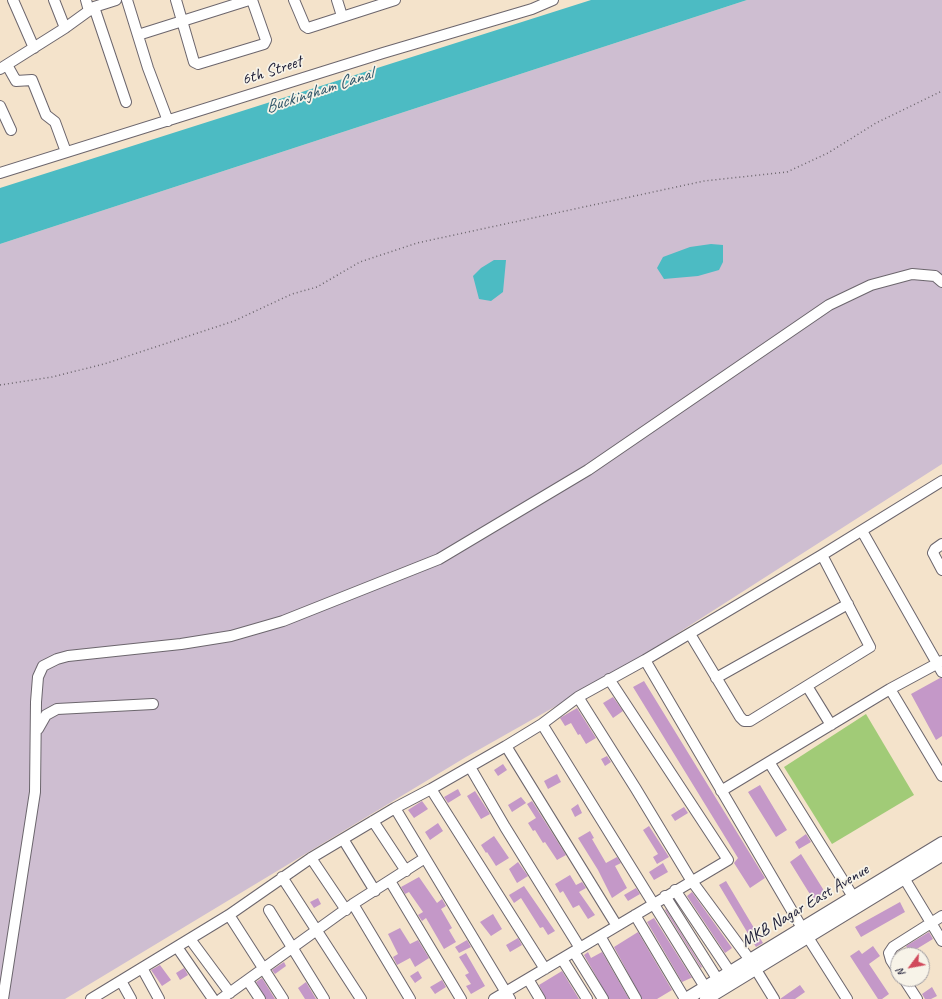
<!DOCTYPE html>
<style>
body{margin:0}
#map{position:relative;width:942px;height:999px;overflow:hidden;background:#f4e3cb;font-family:Caveat,sans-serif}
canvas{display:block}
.north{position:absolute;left:890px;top:947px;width:40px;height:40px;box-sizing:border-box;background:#f7f3e8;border:1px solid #a29fa3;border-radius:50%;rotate:238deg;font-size:11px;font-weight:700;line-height:16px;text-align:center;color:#22223b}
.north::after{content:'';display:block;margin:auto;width:14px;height:18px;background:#d1495b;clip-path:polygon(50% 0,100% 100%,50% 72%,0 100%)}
</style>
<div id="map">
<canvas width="942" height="999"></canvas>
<div class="north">N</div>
</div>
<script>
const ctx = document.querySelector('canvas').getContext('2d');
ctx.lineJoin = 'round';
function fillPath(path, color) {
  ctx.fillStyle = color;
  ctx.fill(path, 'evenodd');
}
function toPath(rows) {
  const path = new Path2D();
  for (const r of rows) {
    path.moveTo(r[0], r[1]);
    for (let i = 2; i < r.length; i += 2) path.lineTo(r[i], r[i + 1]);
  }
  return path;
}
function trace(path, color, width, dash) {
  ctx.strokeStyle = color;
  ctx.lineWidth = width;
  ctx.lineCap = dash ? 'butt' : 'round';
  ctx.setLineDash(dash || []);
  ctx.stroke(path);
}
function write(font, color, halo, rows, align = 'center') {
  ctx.font = font + ' Caveat,sans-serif';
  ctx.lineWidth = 3.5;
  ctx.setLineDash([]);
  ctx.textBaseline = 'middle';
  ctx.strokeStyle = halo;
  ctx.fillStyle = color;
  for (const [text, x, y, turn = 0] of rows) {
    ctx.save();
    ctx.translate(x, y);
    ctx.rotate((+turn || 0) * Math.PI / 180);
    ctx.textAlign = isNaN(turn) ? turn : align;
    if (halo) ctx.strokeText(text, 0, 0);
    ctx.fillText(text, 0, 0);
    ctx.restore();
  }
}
const industrial = toPath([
 [747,0,942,0,942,464,625,667,466,757,65,999,0,999,0,244]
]);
const green = toPath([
 [866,714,914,795,832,844,784,767]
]);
const water = toPath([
 [591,0,747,0,0,244,0,188],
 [711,244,723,245,723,262,719,270,698,276,664,279,657,268,663,257,690,247],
 [494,260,506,260,503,292,491,301,479,299,473,276,481,268]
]);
const building = toPath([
 [940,678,942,678,942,736,936,740,911,694],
 [644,681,765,878,750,888,734,863,738,858,633,687],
 [613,697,623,711,613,718,603,703],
 [577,708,596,738,586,744,580,734,578,735,571,723,565,726,560,718],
 [607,756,611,762,605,766,601,759],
 [503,764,507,770,498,776,494,770],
 [557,774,561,782,548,789,544,781],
 [760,785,787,830,776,837,748,792],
 [458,789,461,795,448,803,444,797],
 [475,791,490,814,481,819,467,796],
 [521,797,526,803,512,812,508,805],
 [422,801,428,809,414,818,408,810],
 [532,801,566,855,557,860,545,842,543,843,535,830,533,831,528,823,536,818,527,804],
 [578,804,582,813,575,817,571,809],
 [684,807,688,813,675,821,671,815],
 [438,823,443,831,430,840,425,832],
 [649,826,669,857,657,864,653,857,658,854,643,830],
 [590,831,594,838,592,839,606,863,617,857,621,863,615,866,627,888,612,898,598,870,578,838],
 [806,834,811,842,799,849,795,842],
 [494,836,509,858,496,866,487,852,486,853,481,845],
 [801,854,828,897,816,904,790,862],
 [518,862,528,876,517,883,509,869],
 [663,863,668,872,654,880,649,872],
 [570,875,576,885,582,882,586,888,579,892,595,915,588,919,579,905,573,908,563,891,560,893,555,884],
 [419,877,437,903,442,899,446,906,441,909,452,928,449,930,456,942,444,949,426,918,422,921,418,915,423,912,409,892,405,894,401,887],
 [726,881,763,943,756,947,719,885],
 [524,886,555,931,548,935,543,927,540,928,521,898,514,903,509,895],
 [636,888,640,894,628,901,624,895],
 [692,892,732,948,725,953,687,896],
 [318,898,321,904,314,908,310,902],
 [900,902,905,912,861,937,855,927],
 [666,909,702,967,701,968,665,910],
 [493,914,502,929,491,936,480,922],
 [654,918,692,978,691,978,682,982,647,922],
 [400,928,410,944,418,940,429,958,415,967,410,958,397,965,393,957,398,954,388,934],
 [638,932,672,990,657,999,642,999,614,947],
 [929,932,933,939,910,953,906,946],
 [518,938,522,945,510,952,506,945],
 [467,940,471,947,459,953,455,947],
 [873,946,880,956,869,964,889,994,882,999,878,999,850,956,859,950,862,954],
 [588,952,591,958,602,952,629,999,609,999,584,955],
 [466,953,485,986,471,994,466,986,471,984,465,975,469,973,459,957],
 [284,962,286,966,275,974,272,970],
 [160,965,171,980,162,986,151,970],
 [184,968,188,975,180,980,176,973],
 [418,971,422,978,415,983,410,976],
 [562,971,579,999,546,999,539,985],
 [262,978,275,999,266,999,256,982],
 [442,980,446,987,435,994,430,987],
 [306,982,316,999,305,999,298,988],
 [800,985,805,992,795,999,780,999],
 [932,987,937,996,931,999,925,999,922,994]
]);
const path = toPath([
 [0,385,52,377,104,364,234,321,292,294,317,287,360,262,417,243,704,181,787,172,828,153,876,123,942,91]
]);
const minor = toPath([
 [13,0,34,48],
 [54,0,65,28],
 [86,0,89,11],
 [127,0,148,68,168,121],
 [176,0,194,62,198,64,264,44,266,40,252,0],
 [294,0,305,26,308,28,395,0],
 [337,0,342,16],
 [94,7,126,102],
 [138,35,249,0],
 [7,65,16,81,32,80,46,115,55,122,66,152],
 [0,69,65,28,94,7,116,0],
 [0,106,11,130],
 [0,173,383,53,532,9,553,0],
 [862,531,942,672],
 [942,544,935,549,933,553,942,570],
 [690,634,740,717,744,721,750,721,870,647,822,555],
 [645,660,802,928,847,999],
 [716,678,848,604],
 [807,686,831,725],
 [890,689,942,776],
 [578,697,636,789,691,880,750,960,774,999],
 [542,724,705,987],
 [38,729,46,715,57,709,153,704],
 [506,746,617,926],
 [769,762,857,903],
 [470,767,505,827,580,948],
 [431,789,545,969],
 [721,791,890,689,942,661],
 [395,808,510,999],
 [373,821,406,871],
 [343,839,375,891],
 [311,858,346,910],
 [282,877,361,999],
 [904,878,942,941],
 [390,881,461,999],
 [675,890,730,972],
 [665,896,718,980],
 [353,904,410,999],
 [269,910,324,999],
 [229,915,283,999],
 [635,915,685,999],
 [600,936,636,999],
 [190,939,230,993],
 [177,947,213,999],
 [574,952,603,999],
 [562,959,587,999],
 [142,968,159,999],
 [898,971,891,960,889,953,893,947,942,916],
 [528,979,540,999],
 [904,979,917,999],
 [121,981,131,999],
 [248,981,260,999],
 [3,999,35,792,36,702,38,677,43,666,57,659,68,656,181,644,231,636,283,621,439,559,588,470,829,305,871,285,912,274,935,276,942,282],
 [91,999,229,915,311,858,395,808,431,789,506,746,542,724,578,697,645,660,822,555,942,481],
 [221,999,353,904,425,858],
 [494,999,728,860,609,679]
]);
const major = toPath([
 [686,999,942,843],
 [706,999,942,855]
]);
const streetNames = [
 ["6th Street",272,71,-18],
 ["MKB Nagar East Avenue",805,906,-31]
];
const waterNames = [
 ["Buckingham Canal",319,91,-18]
];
fillPath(industrial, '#cebed1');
fillPath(green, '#a1cb77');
fillPath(water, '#4cbbc3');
fillPath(building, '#c498c8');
trace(minor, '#6c666d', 12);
trace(major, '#6c666d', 14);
trace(path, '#6c666d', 1.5, [1, 3]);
trace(minor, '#fff', 10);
trace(major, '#fff', 12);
write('17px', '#22223b', '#f7f3e8', streetNames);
write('italic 18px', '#31586b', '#f7f3e8', waterNames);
</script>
